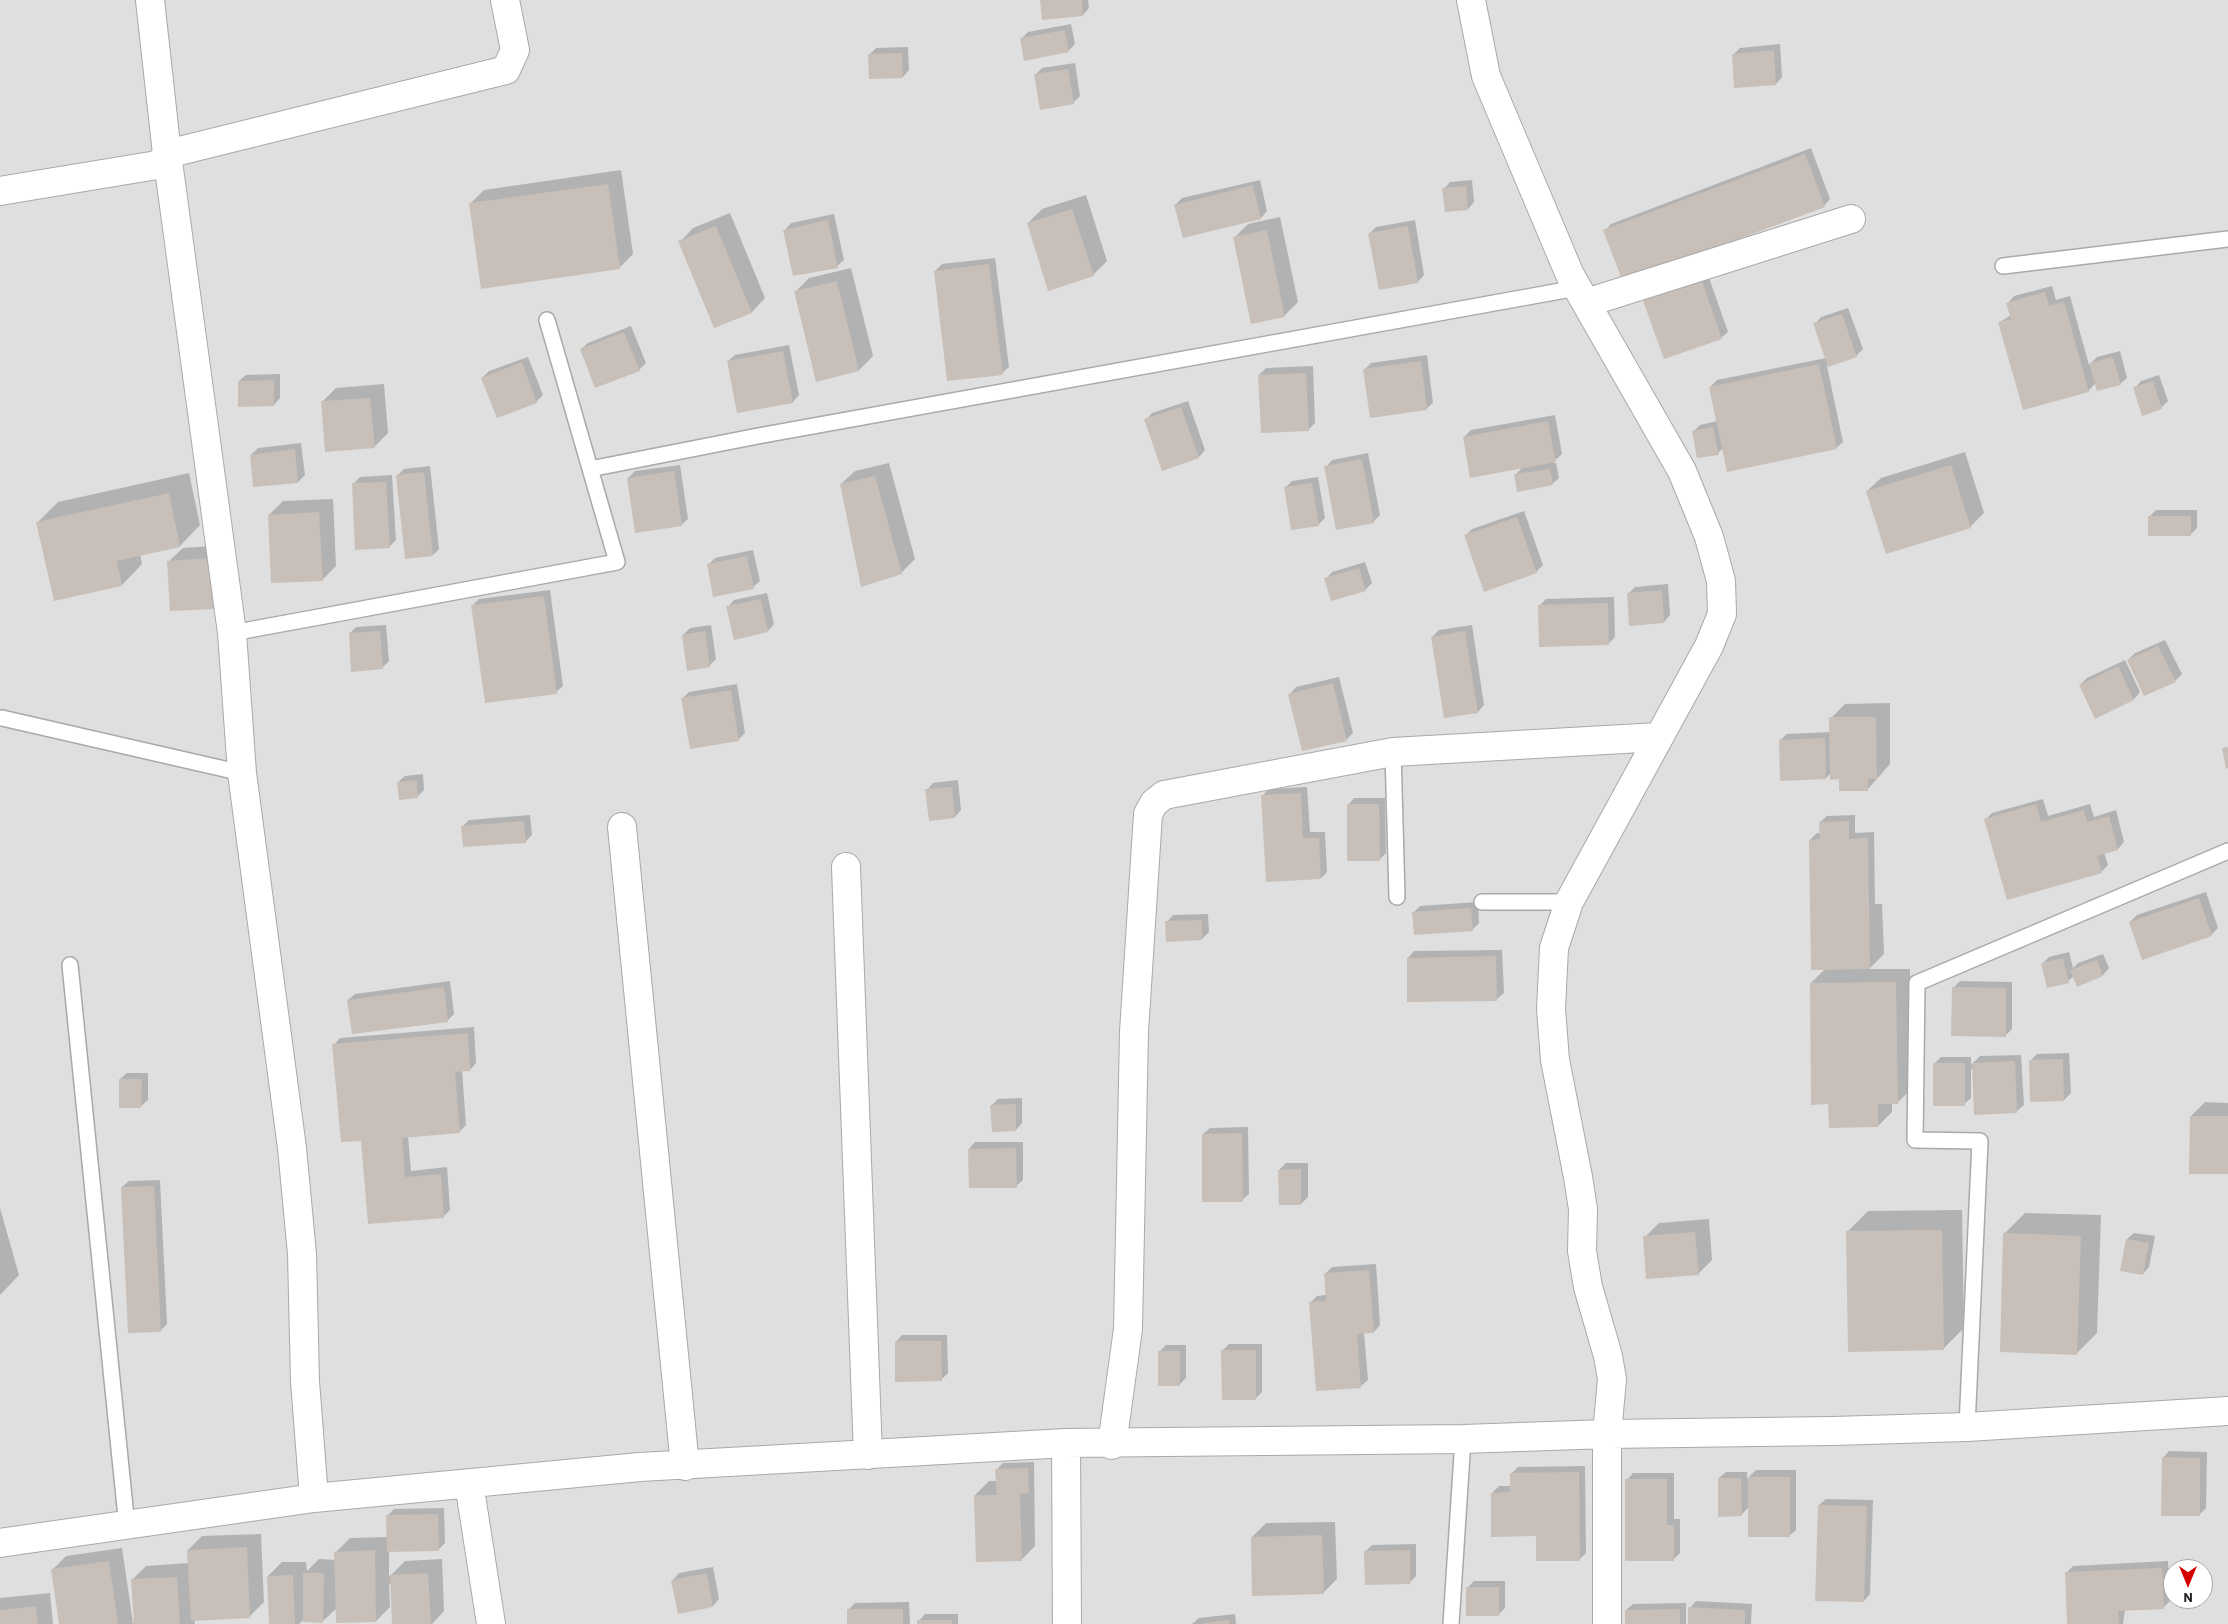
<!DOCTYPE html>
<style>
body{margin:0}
#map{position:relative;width:2228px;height:1624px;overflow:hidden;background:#f2efe9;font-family:Barlow,sans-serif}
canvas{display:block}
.north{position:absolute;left:2163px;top:1559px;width:50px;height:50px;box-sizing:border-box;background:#fff;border:1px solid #a7a7a7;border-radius:50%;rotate:180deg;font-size:14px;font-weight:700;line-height:20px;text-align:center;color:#222}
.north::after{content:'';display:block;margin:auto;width:18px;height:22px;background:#d40000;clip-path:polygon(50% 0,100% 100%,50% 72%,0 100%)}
</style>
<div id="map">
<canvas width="2228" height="1624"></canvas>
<div class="north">N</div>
</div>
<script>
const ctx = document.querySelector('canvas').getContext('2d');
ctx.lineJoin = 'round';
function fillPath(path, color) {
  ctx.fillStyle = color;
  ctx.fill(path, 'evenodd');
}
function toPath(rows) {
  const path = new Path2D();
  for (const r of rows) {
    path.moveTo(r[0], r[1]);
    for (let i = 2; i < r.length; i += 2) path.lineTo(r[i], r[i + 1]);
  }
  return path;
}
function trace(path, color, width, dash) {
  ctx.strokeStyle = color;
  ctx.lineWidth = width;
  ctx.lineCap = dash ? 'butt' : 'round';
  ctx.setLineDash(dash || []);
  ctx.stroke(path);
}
const residential = toPath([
 [0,0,2228,0,2228,1624,0,1624],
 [2173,1569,2203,1569,2203,1599,2173,1599]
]);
const shadow = toPath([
 [1041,0,1088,0,1089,8,1083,15],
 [1071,24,1075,44,1068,51,1021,39,1028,32],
 [1780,44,1782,77,1776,84,1733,55,1740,48],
 [908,47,909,70,903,77,869,55,876,48],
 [1075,63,1080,96,1073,103,1036,74,1042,68],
 [1811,148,1830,199,1824,206,1605,231,1611,224],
 [621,170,633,254,619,268,470,204,484,190],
 [1260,180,1267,211,1261,218,1175,205,1182,198],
 [1472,180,1474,202,1468,209,1444,189,1450,182],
 [1086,195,1107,261,1093,275,1028,223,1042,209],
 [730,213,765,298,752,312,715,327,680,242,693,228],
 [834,214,844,260,837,266,785,230,791,223],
 [1280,217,1298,302,1284,316,1234,238,1248,224],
 [1415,220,1424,275,1418,282,1370,233,1376,227],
 [995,258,1009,367,1002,373,935,271,942,264],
 [851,268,873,356,859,370,795,292,809,278],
 [1706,269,1728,332,1721,338,1665,358],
 [2052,286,2056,300,2070,296,2089,365,2097,357,2120,351,2127,378,2120,384,2096,383,2088,391,2000,322,2011,315,2008,303,2014,296],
 [1848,308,1863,349,1856,356,1827,366,1843,442,1836,448,1723,448,1718,453,1694,431,1700,425,1717,421,1710,387,1717,380,1826,358,1815,324,1821,317],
 [631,326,646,363,639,370,581,349,588,343],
 [789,345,799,395,793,402,728,361,735,355],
 [1427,355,1433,403,1426,409,1365,369,1371,363],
 [528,357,543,395,536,402,482,378,489,371],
 [1313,366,1315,423,1308,430,1259,375,1266,368],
 [280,374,280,398,274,405,239,381,246,375],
 [2159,375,2168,401,2161,408,2135,388,2141,381],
 [384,384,388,433,374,447,322,402,336,388],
 [1188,401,1205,450,1199,457,1163,469,1146,420,1152,413],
 [1555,415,1562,454,1552,463,1556,463,1559,478,1552,484,1515,475,1524,466,1464,437,1471,430],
 [301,443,305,475,298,482,254,486,251,455,258,448],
 [1965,452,1984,513,1970,527,1867,491,1881,478],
 [1368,453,1380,515,1373,522,1326,467,1332,460],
 [889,463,915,559,901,573,841,484,855,471],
 [680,465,688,519,681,525,628,478,635,471],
 [430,466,439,549,433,555,397,476,404,469],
 [189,473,200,525,180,546,140,554,142,564,122,585,38,522,58,502],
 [392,475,396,540,389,547,353,484,360,477],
 [1318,477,1325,518,1318,525,1285,488,1292,481],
 [333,499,336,566,322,580,269,515,283,501],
 [2156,510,2197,510,2197,528,2190,535,2149,517],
 [1524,511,1543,565,1536,572,1465,536,1472,529],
 [225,545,227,594,213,608,169,561,183,548],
 [753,550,760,581,753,587,708,565,715,558],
 [1365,562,1372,583,1365,590,1326,579,1332,572],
 [1668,584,1670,615,1664,622,1629,593,1635,587],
 [550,590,563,686,556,692,472,606,479,599],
 [767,593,774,624,768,631,728,607,734,600],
 [1614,597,1615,637,1608,644,1539,606,1546,599],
 [386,625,389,661,382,668,350,633,356,627],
 [711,625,716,659,709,666,683,635,690,628],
 [1472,625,1484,705,1478,712,1432,637,1439,630],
 [2165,640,2182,674,2175,681,2128,660,2135,653],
 [2125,660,2140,692,2134,699,2095,717,2080,685,2087,678],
 [1339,677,1353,733,1346,740,1290,694,1296,687],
 [737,684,745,733,738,740,683,698,689,692],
 [1890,703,1890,764,1867,790,1831,773,1826,778,1780,740,1787,734,1831,732,1831,718,1845,704],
 [423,774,424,790,417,797,398,782,405,776],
 [958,780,961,810,955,817,927,790,933,783],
 [1307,787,1310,832,1325,832,1327,872,1321,878,1262,796,1269,789],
 [1354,798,1385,798,1386,853,1379,860,1348,805],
 [2043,799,2048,816,2090,804,2094,817,2116,810,2124,842,2118,849,2104,852,2108,865,2101,872,1985,820,1992,813],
 [530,815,532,835,525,842,462,827,469,820],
 [1855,815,1855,833,1874,832,1875,904,1882,904,1884,954,1869,969,1910,969,1911,1089,1898,1102,1892,1102,1892,1112,1878,1126,1829,1103,1811,983,1826,968,1810,840,1817,833,1821,833,1820,822,1827,816],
 [2206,892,2218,928,2211,935,2130,922,2137,915],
 [1478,902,1479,923,1473,929,1413,913,1420,906],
 [1208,914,1209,932,1202,939,1167,922,1173,915],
 [1502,950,1504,993,1497,999,1408,958,1414,951],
 [2069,952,2073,968,2078,963,2103,954,2109,968,2103,975,2078,985,2074,976,2068,981,2042,964,2049,957],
 [450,981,454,1014,448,1020,348,1000,355,994],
 [1960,981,2012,982,2012,1029,2005,1036,1953,988],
 [474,1027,476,1063,470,1070,462,1070,466,1125,459,1132,408,1136,411,1171,447,1167,450,1210,444,1216,362,1140,334,1045,340,1038],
 [2069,1053,2071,1093,2064,1100,2030,1061,2037,1054],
 [2021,1055,2024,1105,2017,1111,1973,1069,1971,1069,1971,1098,1964,1104,1934,1064,1941,1057,1971,1057,1971,1065,1980,1056],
 [127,1073,148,1073,148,1100,141,1106,120,1079],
 [1022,1098,1022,1123,1016,1130,992,1105,998,1099],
 [2205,1102,2228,1103,2228,1173,2191,1116],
 [1248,1127,1249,1194,1242,1200,1203,1134,1210,1128],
 [975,1142,1023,1142,1023,1180,1016,1186,969,1149],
 [1286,1163,1308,1163,1308,1197,1301,1204,1279,1170],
 [160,1180,167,1324,160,1331,122,1187,129,1181],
 [0,1208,19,1275,0,1295],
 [1962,1210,1964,1328,1943,1349,1847,1232,1868,1211],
 [2025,1213,2101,1215,2097,1333,2076,1354,2004,1234],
 [1709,1219,1712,1260,1698,1274,1645,1237,1659,1223],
 [2134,1233,2155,1236,2149,1267,2143,1274,2127,1239],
 [1376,1264,1380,1325,1374,1332,1364,1333,1368,1380,1361,1386,1310,1303,1317,1296,1326,1295,1325,1274,1332,1267],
 [902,1335,947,1335,948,1373,941,1380,896,1342],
 [1229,1344,1262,1344,1262,1392,1256,1398,1222,1351],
 [1166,1345,1186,1345,1186,1378,1179,1385,1159,1352],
 [2169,1451,2207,1452,2206,1508,2199,1515,2163,1458],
 [1034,1462,1035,1546,1021,1560,975,1495,989,1481,997,1481,997,1469,1003,1463],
 [1585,1466,1586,1553,1580,1559,1538,1535,1492,1493,1499,1486,1511,1486,1511,1474,1518,1467],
 [1756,1470,1796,1470,1796,1530,1789,1536,1750,1506,1741,1515,1719,1478,1726,1472,1747,1472,1747,1479],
 [1633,1473,1674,1473,1674,1519,1680,1519,1680,1553,1673,1560,1627,1480],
 [1826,1499,1873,1500,1870,1594,1864,1601,1819,1505],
 [444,1508,445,1543,438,1550,389,1551,389,1577,405,1561,442,1559,444,1611,432,1624,394,1624,392,1584,389,1584,390,1607,376,1621,337,1608,323,1621,304,1619,299,1624,270,1624,268,1576,282,1562,306,1562,307,1571,319,1559,336,1560,336,1552,350,1538,388,1537,387,1516,394,1509],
 [1335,1522,1337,1579,1323,1593,1252,1537,1266,1523],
 [261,1534,264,1602,250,1616,194,1619,195,1624,60,1624,52,1570,66,1556,122,1548,133,1623,135,1623,132,1580,146,1566,189,1563,188,1550,202,1536],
 [1416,1544,1416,1576,1410,1582,1366,1551,1372,1545],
 [2168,1561,2170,1601,2163,1608,2125,1610,2123,1624,2068,1624,2066,1573,2073,1566],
 [713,1567,719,1599,713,1606,673,1580,679,1573],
 [1474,1581,1505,1581,1505,1608,1499,1614,1467,1588],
 [50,1593,53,1624,0,1624,0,1598],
 [1696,1601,1752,1604,1751,1624,1689,1624,1690,1608],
 [909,1602,910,1624,848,1624,848,1610,855,1603],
 [1686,1603,1686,1624,1626,1624,1626,1610,1633,1604],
 [925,1614,958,1614,958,1624,919,1624,919,1621],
 [1235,1614,1236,1624,1192,1624,1199,1618]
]);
const building = toPath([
 [1040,0,1082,0,1083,16,1042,20],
 [1065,30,1069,52,1024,61,1020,38],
 [1774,50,1776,85,1734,88,1732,54],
 [902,53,903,78,869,79,868,54],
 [1068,69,1074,104,1040,110,1034,74],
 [1805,154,1825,207,1623,282,1603,230],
 [608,184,620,269,481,289,469,203],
 [1253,185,1261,219,1183,238,1174,205],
 [1466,186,1468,210,1445,212,1442,188],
 [1072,209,1094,276,1048,291,1027,223],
 [828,220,838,268,793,276,783,230],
 [716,226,752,313,714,328,678,241],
 [1408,226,1418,283,1379,290,1368,233],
 [1267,230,1285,317,1251,324,1233,237],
 [989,264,1003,375,947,381,934,271],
 [1700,275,1722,339,1664,359,1641,295],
 [837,281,859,371,816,382,794,291],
 [2045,292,2049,306,2064,302,2089,392,2023,410,1998,322,2011,319,2006,303],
 [1842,314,1857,357,1828,367,1813,323],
 [624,332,640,371,595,388,580,349],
 [783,351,793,403,737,413,727,361],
 [2113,357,2121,385,2097,391,2089,363],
 [1421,361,1427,410,1370,418,1363,369],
 [522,362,537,403,497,418,481,378],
 [1819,364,1837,449,1727,472,1709,387],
 [1306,373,1309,431,1261,433,1258,375],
 [274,380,274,406,238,407,238,381],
 [2153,381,2162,409,2142,416,2133,387],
 [370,398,375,448,325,452,321,401],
 [1181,407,1199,458,1162,471,1144,419],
 [1548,421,1556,462,1470,478,1463,437],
 [1713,427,1719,455,1697,458,1692,431],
 [295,449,298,483,253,487,250,455],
 [1362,459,1374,523,1336,530,1324,466],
 [1951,465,1971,528,1886,554,1866,491],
 [1550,469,1553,485,1517,492,1514,474],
 [674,471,682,526,635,533,627,478],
 [424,472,433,556,405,559,396,475],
 [875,476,902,574,861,587,840,484],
 [386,482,390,548,355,550,352,483],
 [1312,483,1319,526,1291,530,1284,487],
 [169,493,180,547,117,561,122,586,54,601,36,522],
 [319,512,323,581,271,583,268,515],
 [2148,516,2191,516,2191,536,2148,536],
 [1517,517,1537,573,1484,592,1464,535],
 [747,556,754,589,713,597,707,564],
 [211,558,214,609,170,611,167,561],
 [1359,568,1366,591,1331,601,1324,578],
 [1662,590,1664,623,1629,626,1627,593],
 [544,596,557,694,485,703,471,605],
 [761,599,768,632,734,640,726,606],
 [1608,603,1609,645,1539,647,1538,605],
 [380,631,383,669,351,672,349,633],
 [705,631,710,667,687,671,682,635],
 [1465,631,1478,713,1444,718,1431,637],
 [2158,646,2176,682,2144,696,2127,660],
 [2118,666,2134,700,2095,719,2079,685],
 [1333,683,1347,741,1302,751,1288,694],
 [731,690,739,741,690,749,681,698],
 [1829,717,1876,717,1877,779,1868,779,1868,791,1839,791,1839,779,1830,780],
 [1825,738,1826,779,1780,781,1779,740],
 [2228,747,2228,768,2226,769,2222,748],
 [417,780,418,798,399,800,397,782],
 [952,787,955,818,929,821,925,789],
 [1301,793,1303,838,1319,838,1321,879,1266,882,1261,795],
 [1347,804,1379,804,1380,861,1347,861],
 [2036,804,2041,822,2084,810,2087,822,2109,816,2118,850,2097,856,2102,873,2007,900,1984,819],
 [524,821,526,843,463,847,461,826],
 [1849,821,1849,839,1868,838,1870,969,1811,970,1809,840,1820,839,1819,822],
 [2199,898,2212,936,2142,960,2129,922],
 [1471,908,1473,931,1414,935,1412,912],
 [1202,920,1202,940,1166,942,1165,921],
 [1496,956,1497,1001,1407,1002,1407,958],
 [2063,958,2069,983,2047,988,2041,963],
 [2097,960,2103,976,2077,987,2070,970],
 [1896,982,1898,1104,1878,1104,1878,1127,1829,1128,1828,1104,1811,1105,1810,983],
 [444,987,448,1022,352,1034,347,1000],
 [1952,987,2006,988,2006,1037,1951,1036],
 [468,1033,470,1071,455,1072,460,1133,402,1138,405,1177,441,1174,444,1218,368,1224,361,1141,341,1142,332,1044],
 [2063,1059,2064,1101,2030,1102,2029,1060],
 [2015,1061,2017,1113,1974,1115,1972,1063],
 [1933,1063,1965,1063,1965,1106,1933,1106],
 [119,1079,142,1079,141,1108,119,1108],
 [1016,1104,1016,1131,992,1132,990,1105],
 [2190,1116,2228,1116,2228,1174,2189,1174],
 [1242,1133,1243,1202,1202,1202,1202,1134],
 [1016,1148,1017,1188,969,1188,968,1149],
 [1301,1169,1301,1205,1279,1205,1278,1170],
 [154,1186,161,1332,128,1333,121,1187],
 [1942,1230,1944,1350,1848,1352,1846,1231],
 [1695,1232,1699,1275,1646,1279,1643,1236],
 [2003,1233,2081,1236,2077,1355,2000,1352],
 [2126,1239,2149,1243,2143,1275,2120,1271],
 [1369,1270,1374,1333,1357,1334,1361,1388,1316,1391,1309,1302,1326,1301,1324,1273],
 [895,1341,941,1341,942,1381,895,1382],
 [1221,1350,1256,1350,1256,1400,1222,1400],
 [1158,1351,1180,1351,1180,1386,1158,1386],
 [2162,1457,2200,1458,2200,1516,2161,1516],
 [1028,1468,1029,1493,1020,1494,1022,1561,976,1562,974,1495,997,1495,995,1469],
 [1579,1472,1580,1561,1536,1561,1536,1536,1491,1537,1491,1493,1510,1492,1510,1473],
 [1748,1477,1790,1477,1790,1537,1748,1537],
 [1718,1478,1741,1478,1742,1516,1718,1517],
 [1625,1479,1667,1479,1667,1525,1674,1525,1674,1561,1625,1561],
 [1818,1505,1867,1506,1864,1602,1815,1601],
 [438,1514,439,1551,387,1552,386,1515],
 [1322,1535,1324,1594,1252,1596,1251,1537],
 [247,1547,250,1618,191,1621,187,1550],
 [375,1550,376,1622,336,1623,334,1552],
 [1410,1550,1410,1584,1365,1585,1364,1551],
 [109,1561,118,1624,59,1624,51,1569],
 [2162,1568,2164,1609,2118,1611,2119,1624,2067,1624,2065,1572],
 [303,1573,324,1573,323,1623,303,1622],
 [428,1573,431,1624,392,1624,390,1575],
 [707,1573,713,1607,678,1614,671,1580],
 [293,1575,295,1624,269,1624,267,1576],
 [177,1577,180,1624,134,1624,131,1579],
 [1466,1587,1499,1587,1499,1616,1466,1616],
 [36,1606,38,1624,0,1624,0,1610],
 [1688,1607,1745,1610,1745,1624,1688,1624],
 [847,1609,903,1609,903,1624,847,1624],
 [1680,1609,1680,1624,1625,1624,1625,1610],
 [917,1620,952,1620,952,1624,917,1624],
 [1229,1620,1229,1624,1203,1624,1203,1623]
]);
const service = toPath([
 [2003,266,2228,239],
 [590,469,758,436,1577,288],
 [232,633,617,562,547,320],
 [2,718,242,773],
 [1393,752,1397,897],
 [1482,902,1569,902],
 [70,965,127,1527],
 [1967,1427,1980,1141,1915,1140,1917,983,2228,851],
 [1451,1624,1463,1439]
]);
const minor = toPath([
 [1471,0,1486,76,1570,275,1682,471,1709,537,1721,581,1722,614,1709,646,1569,902,1554,948,1551,1009,1555,1060,1578,1177,1583,1209,1582,1251,1588,1287,1608,1356,1612,1379,1607,1434,1607,1624],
 [0,191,157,165,162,161,167,154,150,0],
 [1586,303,1851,219],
 [622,827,685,1466],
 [846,867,868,1455],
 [1066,1443,1067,1624],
 [1112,1445,1128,1329,1134,1032,1148,814,1154,803,1164,795,1393,752,1659,737],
 [469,1483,491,1624],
 [314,1498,305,1381,302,1254,292,1148,242,773,232,633,167,154,506,70,515,50,505,0],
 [0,1543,314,1498,640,1467,1066,1443,1463,1439,1607,1434,1833,1431,1967,1427,2228,1411]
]);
fillPath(residential, '#e0dfdf');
fillPath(shadow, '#0003');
fillPath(building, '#c7bfb8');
trace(service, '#a9a9a9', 18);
trace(minor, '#a9a9a9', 30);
trace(service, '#fff', 15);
trace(minor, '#fff', 28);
</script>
